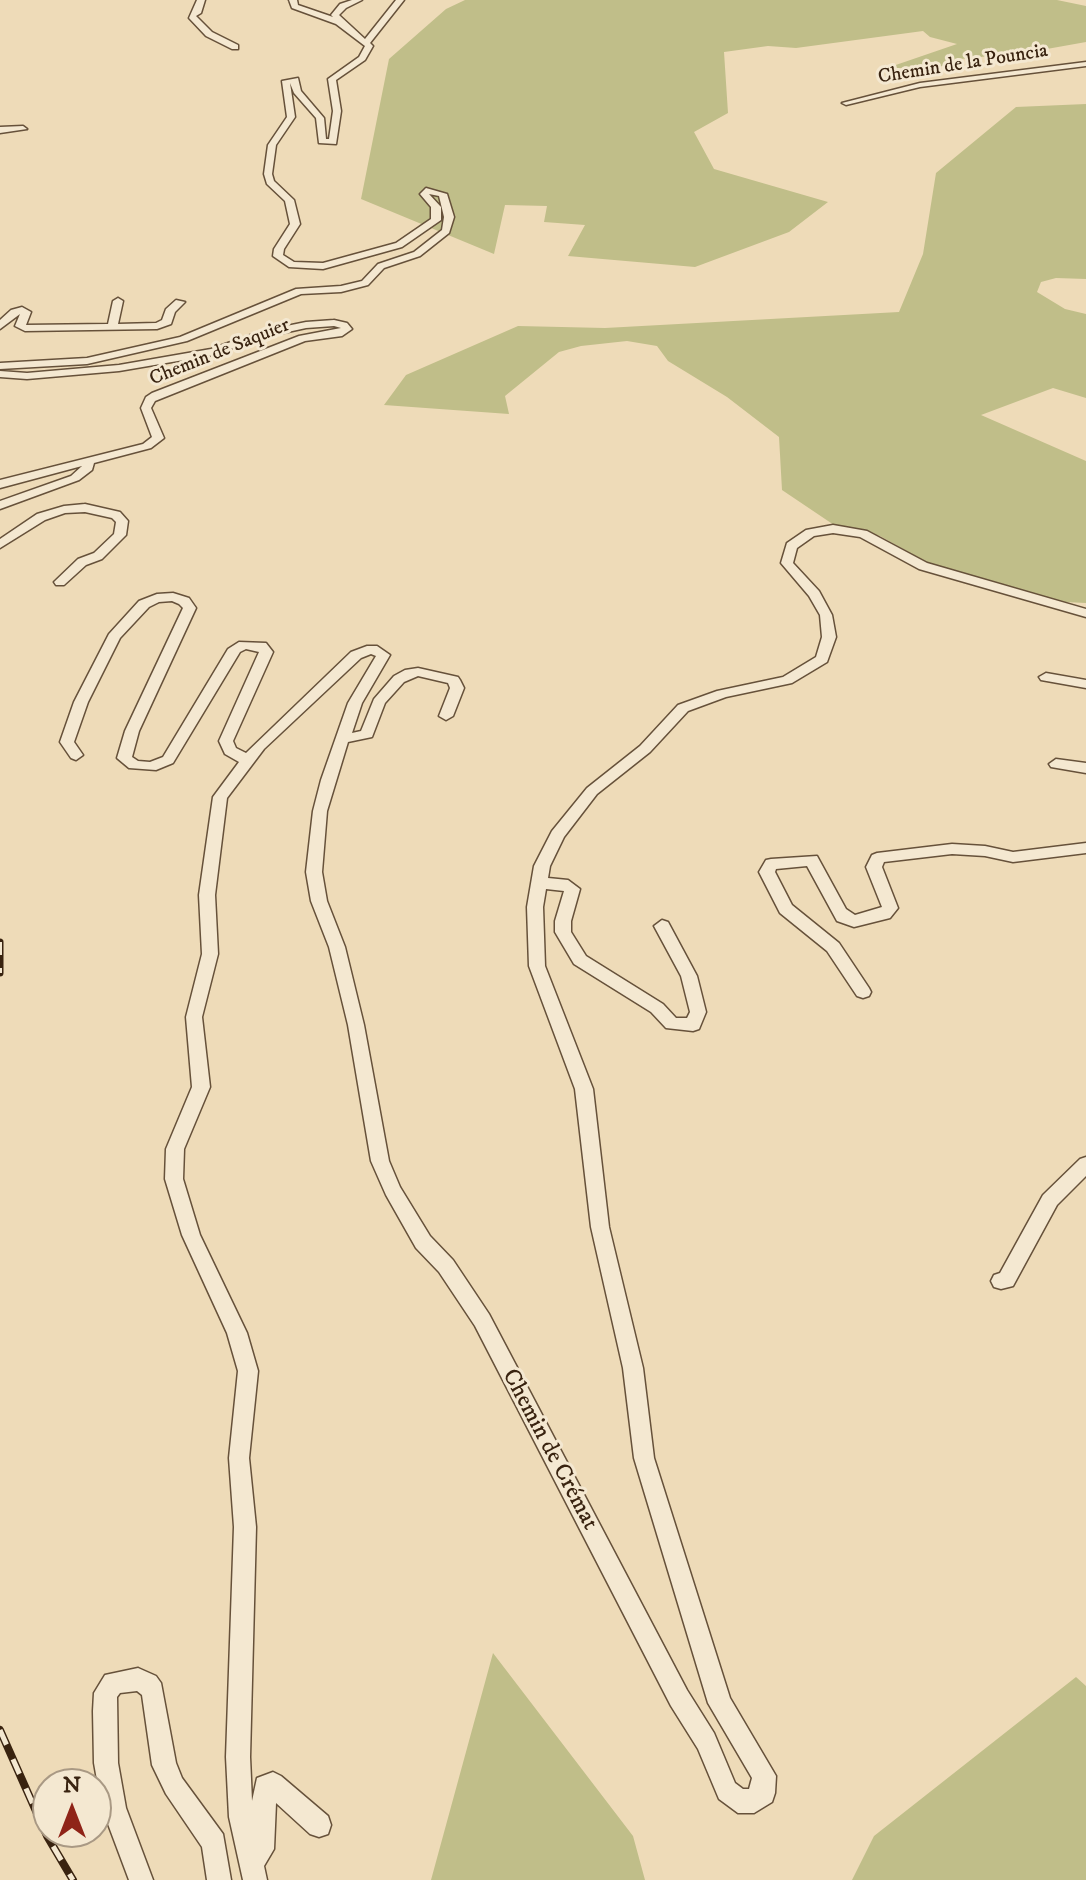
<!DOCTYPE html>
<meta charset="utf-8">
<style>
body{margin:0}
#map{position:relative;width:1086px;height:1880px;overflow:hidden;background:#eedbb8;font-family:"IM FELL DW Pica",serif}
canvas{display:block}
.north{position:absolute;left:32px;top:1768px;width:80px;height:80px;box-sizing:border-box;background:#f4e8d1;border:2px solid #a99984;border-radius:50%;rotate:0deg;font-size:22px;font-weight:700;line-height:32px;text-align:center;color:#392310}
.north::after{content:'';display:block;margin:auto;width:28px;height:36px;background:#8f2418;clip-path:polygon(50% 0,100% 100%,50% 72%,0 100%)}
</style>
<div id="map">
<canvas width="1086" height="1880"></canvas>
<div class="north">N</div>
</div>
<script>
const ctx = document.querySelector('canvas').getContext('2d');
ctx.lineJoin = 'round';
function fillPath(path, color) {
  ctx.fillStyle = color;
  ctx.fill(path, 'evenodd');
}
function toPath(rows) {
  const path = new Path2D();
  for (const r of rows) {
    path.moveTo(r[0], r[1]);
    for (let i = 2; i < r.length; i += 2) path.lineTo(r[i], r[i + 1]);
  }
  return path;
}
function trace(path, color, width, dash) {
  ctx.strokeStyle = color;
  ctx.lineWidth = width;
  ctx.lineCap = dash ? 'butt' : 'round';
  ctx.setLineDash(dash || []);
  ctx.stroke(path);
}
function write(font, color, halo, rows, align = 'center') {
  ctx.font = font + ' "IM FELL DW Pica",serif';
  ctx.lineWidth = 6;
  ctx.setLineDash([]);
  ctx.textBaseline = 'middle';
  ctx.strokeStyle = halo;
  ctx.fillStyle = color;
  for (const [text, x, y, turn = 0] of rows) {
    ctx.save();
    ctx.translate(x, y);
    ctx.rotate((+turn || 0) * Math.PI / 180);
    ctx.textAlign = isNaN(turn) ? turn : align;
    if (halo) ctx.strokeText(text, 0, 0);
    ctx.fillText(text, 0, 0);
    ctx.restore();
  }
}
const green = toPath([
 [465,0,1057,0,1086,6,1086,42,1030,52,960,59,937,68,887,68,957,44,930,37,923,31,796,48,768,46,724,52,728,113,694,132,714,169,828,202,789,232,695,267,568,256,585,225,544,222,547,206,505,205,494,254,361,199,389,59,446,9],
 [1086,104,1086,279,1056,278,1041,282,1037,292,1065,309,1086,314,1086,398,1053,388,981,415,1086,461,1086,603,1065,602,930,564,880,536,834,525,782,490,779,437,727,397,668,361,657,346,627,341,581,346,559,352,505,396,509,414,384,405,406,375,518,326,605,328,899,312,923,254,936,173,1016,107],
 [493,1653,633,1836,645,1880,431,1880],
 [1076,1677,1086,1686,1086,1880,852,1880,874,1836]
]);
const minor = toPath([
 [197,0,205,0,201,13,196,16,212,32,238,45,238,49,232,49,206,36,189,18,197,0],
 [289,0,297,0,298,5,333,17,331,15,340,4,352,0,362,0,346,8,339,15,365,39,396,0,404,0,370,43,373,46,365,60,336,80,341,111,336,144,319,143,316,118,294,93,290,83,295,117,276,145,272,174,274,181,294,200,300,224,284,249,283,255,294,262,323,263,396,243,431,219,431,207,420,194,426,188,447,194,454,217,449,233,420,256,384,268,368,285,341,292,301,294,187,341,87,364,0,369,0,363,87,358,180,337,296,289,341,286,362,281,378,264,414,252,442,230,444,217,439,196,429,194,441,207,441,220,402,247,323,269,289,267,273,256,274,249,290,224,285,201,267,184,264,174,268,145,287,117,282,81,298,78,301,91,324,118,326,139,329,139,333,111,328,79,359,57,365,46,336,24,292,8,289,0],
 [1086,62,1086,66,920,87,846,105,842,103,920,83,1086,62],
 [0,127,23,126,27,129,0,133,0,127],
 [118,298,123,301,118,324,156,323,162,320,166,309,176,300,185,302,175,312,171,324,157,329,25,331,15,326,20,314,0,329,0,320,11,310,22,307,31,312,26,325,108,324,113,301,118,298],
 [334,320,347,323,352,329,342,336,305,341,155,401,151,408,164,438,151,448,94,463,92,470,79,480,0,509,0,501,71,476,82,466,0,488,0,480,143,444,152,437,141,408,146,397,152,393,299,336,341,328,334,326,306,328,265,337,213,355,119,371,27,379,0,377,0,371,27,373,119,365,211,349,262,331,306,322,334,320],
 [85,504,120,512,128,521,126,535,102,559,86,565,64,585,56,585,54,582,78,559,94,553,114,534,116,522,112,518,85,512,65,513,45,520,0,548,0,539,37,514,64,506,85,504],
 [833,525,867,531,927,563,1086,609,1086,617,919,569,860,537,833,533,814,536,797,548,793,563,819,591,832,615,836,637,827,662,792,683,726,697,688,711,650,752,597,794,564,837,550,866,548,878,568,880,580,889,571,921,571,932,586,956,663,1004,676,1018,687,1018,690,1012,681,976,654,926,662,920,668,922,697,976,706,1012,699,1029,693,1031,666,1028,651,1012,574,964,555,932,555,921,564,891,546,889,543,907,545,966,593,1089,609,1227,643,1368,654,1458,730,1698,776,1776,775,1793,772,1802,754,1813,738,1813,719,1799,698,1749,671,1706,475,1326,439,1272,416,1248,386,1195,371,1161,348,1025,329,947,311,901,306,872,313,811,321,780,348,703,376,656,371,654,361,658,264,749,227,798,215,895,218,954,202,1017,210,1087,184,1149,183,1179,200,1235,247,1333,258,1371,249,1458,256,1527,250,1757,252,1801,257,1778,273,1772,281,1776,328,1816,331,1825,328,1834,319,1837,310,1834,276,1803,274,1849,264,1866,267,1880,243,1880,229,1817,226,1757,234,1527,229,1458,238,1371,227,1333,182,1235,165,1179,166,1149,192,1087,186,1017,202,954,199,895,213,797,239,762,225,754,219,741,259,652,246,649,240,652,173,763,156,770,129,768,117,758,125,731,183,608,179,604,172,601,159,602,149,607,120,638,88,702,74,742,83,755,76,760,71,758,60,742,74,702,109,634,139,601,157,594,173,593,189,598,196,608,139,731,132,757,138,761,150,762,163,757,228,649,239,642,266,643,273,652,233,741,236,748,246,753,351,652,367,646,377,646,390,655,362,703,352,733,361,731,374,699,394,676,405,670,418,668,458,677,460,680,464,688,453,716,446,720,439,716,450,688,448,683,418,676,404,682,385,703,372,737,348,742,327,811,322,872,327,901,345,947,364,1025,389,1161,400,1187,430,1236,453,1260,489,1314,687,1690,714,1733,735,1783,743,1789,749,1789,752,1778,708,1703,634,1458,623,1368,591,1227,575,1089,529,966,527,907,534,866,552,831,587,788,640,746,678,705,717,691,783,677,816,657,822,637,820,615,809,596,781,563,787,543,806,530,833,525],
 [1046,673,1086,680,1086,688,1041,680,1039,677,1046,673],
 [1056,759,1086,763,1086,773,1051,767,1049,764,1056,759],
 [1086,843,1086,853,1013,862,985,856,952,854,884,862,882,867,898,908,890,918,854,927,837,921,807,866,776,869,775,872,792,905,839,943,869,988,871,992,869,996,863,998,857,996,827,951,780,913,759,872,766,860,771,859,817,856,846,909,855,915,882,907,866,867,872,855,877,853,952,844,985,846,1013,852,1086,843],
 [1086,1157,1086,1176,1057,1205,1013,1286,1001,1289,994,1287,991,1281,994,1275,1000,1273,1043,1195,1080,1159,1086,1157],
 [138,1668,156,1676,161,1683,176,1763,182,1778,223,1834,231,1880,207,1880,202,1847,166,1794,152,1765,142,1695,137,1691,120,1693,117,1697,118,1763,126,1808,153,1880,129,1880,102,1808,94,1763,93,1711,94,1693,105,1675,138,1668]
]);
const railFar1 = toPath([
 [0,942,0,973]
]);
const rail = toPath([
 [0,1730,47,1836,73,1880]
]);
const farStreetnames = [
 ["Chemin de la Pouncia",963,65,-9],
 ["Chemin de Saquier",220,353,-22]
];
const streetNames = [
 ["Chemin de Crémat",549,1450,62]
];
fillPath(green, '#c0be89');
trace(minor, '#66513a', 3);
fillPath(minor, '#f4e8d1');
trace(railFar1, '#392310', 7);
trace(rail, '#392310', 8);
trace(railFar1, '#f4e8d1', 4, [13]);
trace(rail, '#f4e8d1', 5, [16]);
write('20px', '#392310', '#f4e8d1', farStreetnames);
write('24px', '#392310', '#f4e8d1', streetNames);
</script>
